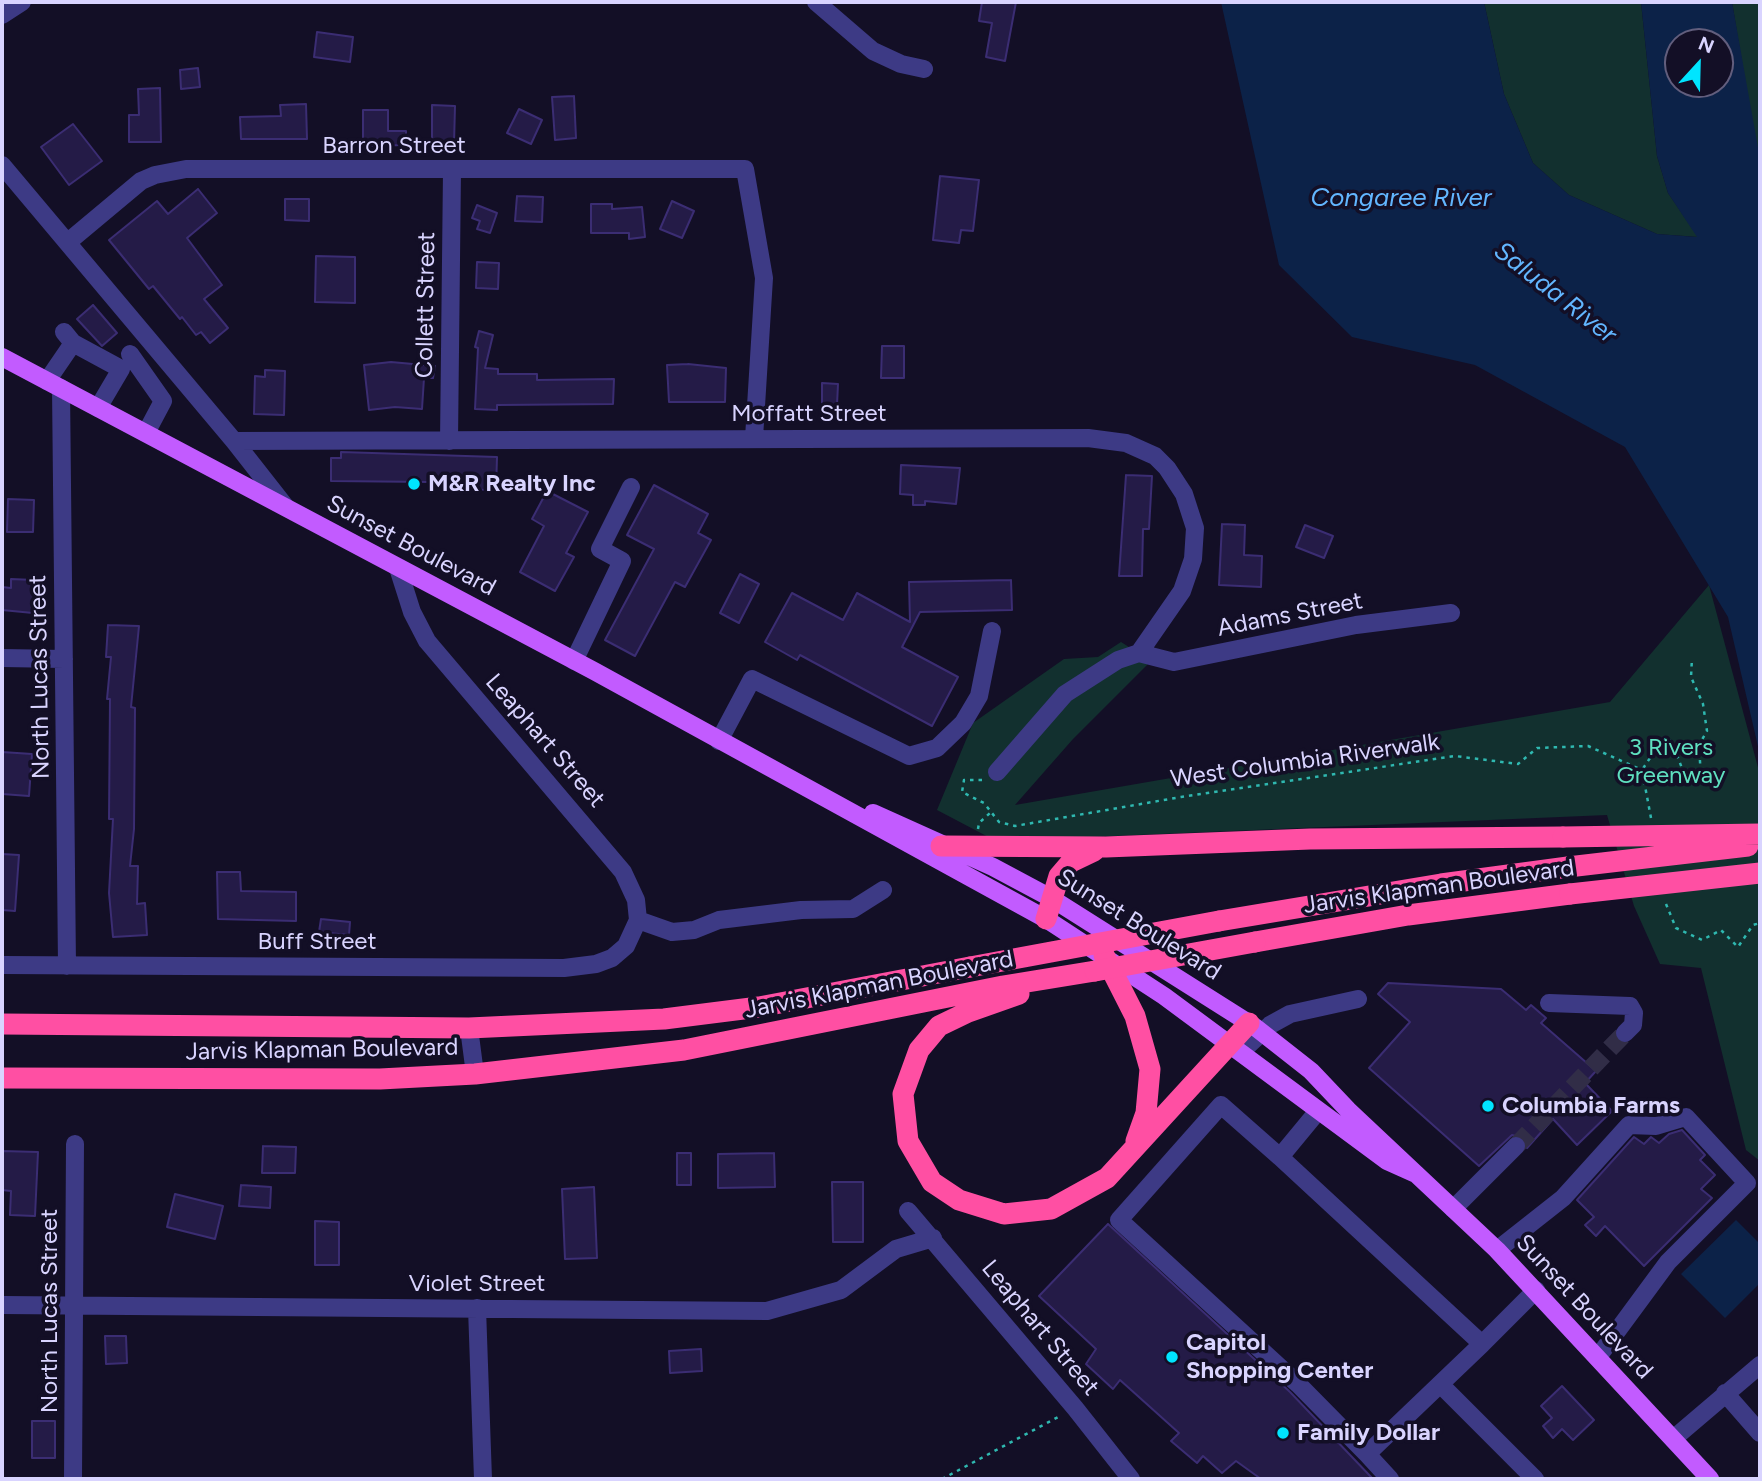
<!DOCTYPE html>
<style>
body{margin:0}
#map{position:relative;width:1762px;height:1481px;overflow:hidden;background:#130f26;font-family:Figtree,sans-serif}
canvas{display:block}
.frame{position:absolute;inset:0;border:4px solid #d9d4ff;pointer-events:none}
.north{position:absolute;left:1664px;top:28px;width:70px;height:70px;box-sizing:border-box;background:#130f26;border:2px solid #625e7d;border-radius:50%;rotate:22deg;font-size:19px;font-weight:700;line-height:28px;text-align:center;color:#d9d4ff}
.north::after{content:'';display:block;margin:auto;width:24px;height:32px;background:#00e5ff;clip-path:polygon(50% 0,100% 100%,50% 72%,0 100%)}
</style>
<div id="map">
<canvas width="1762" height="1481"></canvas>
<div class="frame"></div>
<div class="north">N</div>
</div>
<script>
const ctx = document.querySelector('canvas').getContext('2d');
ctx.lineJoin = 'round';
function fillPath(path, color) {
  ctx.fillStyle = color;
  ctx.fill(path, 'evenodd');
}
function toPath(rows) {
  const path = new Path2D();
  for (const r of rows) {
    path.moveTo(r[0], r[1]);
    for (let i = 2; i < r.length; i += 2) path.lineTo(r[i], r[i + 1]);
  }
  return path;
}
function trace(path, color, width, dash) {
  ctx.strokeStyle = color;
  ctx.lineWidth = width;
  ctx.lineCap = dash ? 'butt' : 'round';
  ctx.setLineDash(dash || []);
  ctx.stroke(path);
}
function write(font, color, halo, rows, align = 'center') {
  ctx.font = font + ' Figtree,sans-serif';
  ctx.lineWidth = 7;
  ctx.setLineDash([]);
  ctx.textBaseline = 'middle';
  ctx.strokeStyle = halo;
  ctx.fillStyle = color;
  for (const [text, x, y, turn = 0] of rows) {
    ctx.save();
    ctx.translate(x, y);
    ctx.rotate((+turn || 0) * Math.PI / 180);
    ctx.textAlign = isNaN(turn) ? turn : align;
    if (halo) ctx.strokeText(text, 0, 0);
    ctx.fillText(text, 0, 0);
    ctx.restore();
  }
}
const green = toPath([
 [1484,2,1641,2,1657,156,1668,193,1698,237,1657,234,1569,195,1533,163,1504,94],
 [1732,2,1760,2,1760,159,1755,141],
 [1709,585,1760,775,1760,1161,1746,1150,1701,968,1660,964,1634,906,1607,815,996,841,937,810,973,723,1064,659,1098,657,1121,642,1151,661,1073,739,1015,805,1610,702]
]);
const water = toPath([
 [1221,2,1484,2,1504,94,1533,163,1569,195,1657,234,1697,237,1668,193,1657,156,1641,2,1732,2,1760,159,1760,755,1728,617,1625,447,1475,365,1352,337,1279,265],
 [1678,42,1720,42,1720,84,1678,84],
 [1736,1220,1760,1244,1760,1283,1725,1318,1681,1274]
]);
const building = toPath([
 [982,2,1016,2,1005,61,986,57,992,23,979,21,982,2],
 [317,32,353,37,350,62,314,57,317,32],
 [198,68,200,87,181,89,180,70,198,68],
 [160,88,161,142,129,142,129,115,139,115,138,89,160,88],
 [574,96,576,138,555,140,552,97,574,96],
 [306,104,307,139,241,139,240,117,281,116,280,105,306,104],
 [432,105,455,106,454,144,432,144,432,105],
 [519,109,542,120,531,144,507,133,519,109],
 [363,110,388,110,388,131,406,131,406,145,363,146,363,110],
 [73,124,102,161,69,185,41,147,73,124],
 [940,176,979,180,973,231,961,230,959,243,933,240,940,176],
 [198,189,217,213,187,238,222,285,204,299,228,328,210,343,201,332,196,335,182,317,180,319,153,286,149,289,109,240,157,201,168,214,198,189],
 [517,196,543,197,542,222,515,221,517,196],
 [285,199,309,199,309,221,285,220,285,199],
 [672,201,694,211,682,238,660,229,672,201],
 [591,204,612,204,612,209,642,207,645,237,629,239,629,233,591,233,591,204],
 [477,205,497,213,490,233,477,229,480,221,472,218,477,205],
 [316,256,355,257,355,303,315,302,316,256],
 [477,262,499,263,498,289,476,288,477,262],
 [93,305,117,333,102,346,77,319,93,305],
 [479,331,493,335,485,368,498,369,498,374,537,374,537,380,614,379,613,404,497,405,497,410,475,409,478,348,475,347,479,331],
 [882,346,904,346,904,378,881,378,882,346],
 [391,362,435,366,433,378,424,378,422,409,395,407,369,410,364,365,391,362],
 [688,364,726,368,725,402,669,402,667,365,688,364],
 [265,370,285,371,284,415,254,414,255,376,265,377,265,370],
 [822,383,838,384,837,405,822,404,822,383],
 [341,452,497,457,496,490,430,489,430,482,331,481,331,458,341,458,341,452],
 [901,465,960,468,956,504,925,501,925,505,913,505,913,495,900,494,901,465],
 [1126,475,1152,476,1149,529,1143,529,1142,576,1119,576,1126,475],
 [654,485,708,514,698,533,711,540,685,587,675,582,635,656,605,640,654,549,627,535,654,485],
 [547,491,588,512,566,553,574,557,555,591,520,572,544,526,532,519,547,491],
 [8,499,34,500,33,532,7,532,8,499],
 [1222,524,1245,525,1244,555,1262,556,1261,587,1219,585,1222,524],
 [1305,525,1333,536,1324,558,1296,547,1305,525],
 [740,574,759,584,739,623,720,613,740,574],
 [11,579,34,580,33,613,2,610,2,587,11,588,11,579],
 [1011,580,1012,610,920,612,902,647,958,677,932,726,800,655,797,660,765,642,792,593,843,620,857,593,910,622,909,582,1011,580],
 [108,625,139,626,131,707,135,708,134,829,130,866,138,866,137,904,145,903,147,935,113,937,109,893,113,819,109,819,110,699,107,699,111,657,106,657,108,625],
 [2,752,32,754,29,796,2,794,2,752],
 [2,854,19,855,15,911,2,910,2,854],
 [217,872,240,872,241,891,296,892,296,921,218,919,217,872],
 [321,919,350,922,349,935,319,932,321,919],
 [1388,983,1501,989,1526,1010,1531,1005,1546,1018,1541,1023,1596,1071,1585,1083,1612,1111,1577,1145,1553,1119,1527,1148,1523,1138,1512,1135,1479,1166,1369,1068,1410,1022,1378,994,1388,983],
 [1682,1130,1705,1155,1700,1160,1715,1175,1701,1189,1712,1198,1644,1266,1605,1226,1596,1236,1585,1225,1594,1217,1577,1200,1634,1137,1644,1144,1651,1137,1659,1143,1669,1134,1682,1130],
 [263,1146,296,1147,295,1173,262,1173,263,1146],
 [2,1151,38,1152,35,1216,10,1215,11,1191,2,1190,2,1151],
 [677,1153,691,1153,691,1185,677,1185,677,1153],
 [774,1153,775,1187,718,1188,718,1154,774,1153],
 [832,1182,863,1182,863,1242,833,1242,832,1182],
 [241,1185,271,1187,270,1208,239,1206,241,1185],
 [594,1187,597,1258,565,1259,562,1189,594,1187],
 [175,1194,223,1206,215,1239,167,1227,175,1194],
 [315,1221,339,1222,339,1265,315,1265,315,1221],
 [1108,1224,1290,1392,1373,1479,1261,1479,1236,1461,1222,1473,1203,1456,1197,1463,1171,1441,1179,1433,1120,1380,1113,1389,1086,1364,1096,1349,1039,1296,1108,1224],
 [105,1336,126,1336,127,1363,106,1364,105,1336],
 [701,1349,702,1371,670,1373,669,1351,701,1349],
 [1562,1386,1594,1420,1573,1440,1562,1429,1553,1438,1543,1426,1552,1418,1541,1406,1562,1386],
 [32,1421,55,1421,55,1458,32,1458,32,1421]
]);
const minorTunnel = toPath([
 [1516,1146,1625,1033]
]);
const path = toPath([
 [982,780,964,780,962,792,984,803,999,822,1015,826,1181,797,1455,756,1518,764,1537,748,1588,746,1642,770],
 [1651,818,1642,770,1662,740,1668,738,1674,747,1686,779,1697,784,1701,778,1699,745,1707,731,1703,704,1691,677,1692,658],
 [978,829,979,823,990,813],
 [1666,904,1676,928,1702,940,1721,930,1738,947,1753,925,1760,923],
 [942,1479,1060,1416]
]);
const minor = toPath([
 [816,2,873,51,901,64,924,69],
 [2,15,22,2],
 [2,165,234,441,285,506],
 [68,242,141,181,155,175,186,169,745,169,764,278,754,438],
 [64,332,73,343,121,369,98,408],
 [130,354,163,401,146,433],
 [47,381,73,343],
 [61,388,67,966],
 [234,441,1088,438,1126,443,1155,456,1167,468,1184,494,1195,528,1193,559,1182,591,1139,653],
 [449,441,452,170],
 [1139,653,1174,662,1356,625,1451,613],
 [2,658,64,659],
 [574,661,622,561,600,549,631,487],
 [719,741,752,679,909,756,937,748,963,723,979,696,992,631],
 [997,772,1065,694,1118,660,1139,653],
 [638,920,672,932,694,930,719,920,801,910,853,909,883,890],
 [2,965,564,968,596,964,612,958,626,946,638,920,636,900,623,872,427,641,412,612,398,568],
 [1549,1003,1630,1006,1634,1013,1633,1025,1625,1033],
 [469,1028,475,1074],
 [1241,1052,1270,1025,1290,1014,1358,999],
 [1318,1111,1280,1157,1482,1344,1536,1290],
 [1280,1157,1221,1105,1119,1220,1298,1384,1367,1454,1482,1344],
 [1453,1209,1516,1146],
 [908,1211,1075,1408,1131,1479],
 [1497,1250,1563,1198,1629,1125,1656,1126,1686,1117,1747,1183,1668,1262,1598,1357],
 [2,1305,767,1311,841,1290,896,1249,933,1238],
 [477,1308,483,1479],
 [1440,1384,1535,1479],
 [1725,1393,1760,1433],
 [1673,1439,1760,1365],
 [1367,1454,1390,1479],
 [73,1479,75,1144]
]);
const major = toPath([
 [2,357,594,671,1046,919,1164,996,1387,1161,1416,1174],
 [873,813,993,867,1051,898,1255,1027,1311,1071,1348,1110,1497,1250,1710,1479]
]);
const highway = toPath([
 [941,846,1106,847,1310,839,1563,837],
 [1046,919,1059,876,1071,862,1094,851],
 [1219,921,1441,884,1568,867],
 [1255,942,1408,915,1570,894],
 [1104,955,1135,1016,1150,1069,1146,1113,1136,1141],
 [1019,994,968,1012,939,1026,919,1050,903,1094,908,1141,932,1182,959,1200,1004,1214,1051,1209,1107,1178,1249,1023],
 [2,1024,469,1028,664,1019,759,1007,970,967],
 [2,1078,380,1079,475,1074,684,1050,1003,986,1095,971]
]);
const highwayBridge = toPath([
 [1563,837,1760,834],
 [1568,867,1748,846],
 [1570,894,1760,873],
 [970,967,1219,921],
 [1095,971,1255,942]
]);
const markers = [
 [414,484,7,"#00e5ff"],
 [1488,1106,7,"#00e5ff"],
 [1172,1357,7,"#00e5ff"],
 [1283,1433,7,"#00e5ff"]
];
const streetNames = [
 ["Barron Street",394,146],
 ["Collett Street",426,305,-89],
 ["Moffatt Street",809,414],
 ["Sunset Boulevard",411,546,28],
 ["Adams Street",1290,615,-11],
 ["North Lucas Street",40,677,-91],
 ["Leaphart Street",545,741,49],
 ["West Columbia Riverwalk",1305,761,-8],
 ["Jarvis Klapman Boulevard",1439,887,-8],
 ["Sunset Boulevard",1139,925,32],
 ["Buff Street",317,942],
 ["Jarvis Klapman Boulevard",879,985,-11],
 ["Jarvis Klapman Boulevard",322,1050,-1],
 ["Violet Street",477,1284],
 ["Sunset Boulevard",1584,1307,47],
 ["North Lucas Street",50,1311,-90],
 ["Leaphart Street",1040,1328,50]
];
const poiNames = [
 ["M&R Realty Inc",428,484],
 ["Columbia Farms",1502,1106],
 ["Capitol",1186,1343],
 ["Shopping Center",1186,1371],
 ["Family Dollar",1297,1433]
];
const parkNames = [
 ["3 Rivers",1671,748],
 ["Greenway",1671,776]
];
const waterNames = [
 ["Congaree River",1401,198],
 ["Saluda River",1555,293,38]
];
fillPath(green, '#12302f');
fillPath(water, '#0c2248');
fillPath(building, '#241b47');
trace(building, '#3b2d73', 2);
trace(minorTunnel, '#312d47', 18, [18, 9]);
trace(path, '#2fb8b0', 2.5, [3.5, 5]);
trace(minor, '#3d3a85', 18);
trace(major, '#c25bff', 18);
trace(highway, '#ff4fa3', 21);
trace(highwayBridge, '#ff4fa3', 21);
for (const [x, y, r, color] of markers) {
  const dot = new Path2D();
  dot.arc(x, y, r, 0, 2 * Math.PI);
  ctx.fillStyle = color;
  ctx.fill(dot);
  trace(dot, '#130f26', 2.5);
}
write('24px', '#d9d4ff', '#130f26', streetNames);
write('bold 24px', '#d9d4ff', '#130f26', poiNames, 'left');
write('24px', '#5fe0c0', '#130f26', parkNames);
write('italic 26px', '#62b6ff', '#130f26', waterNames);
</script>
